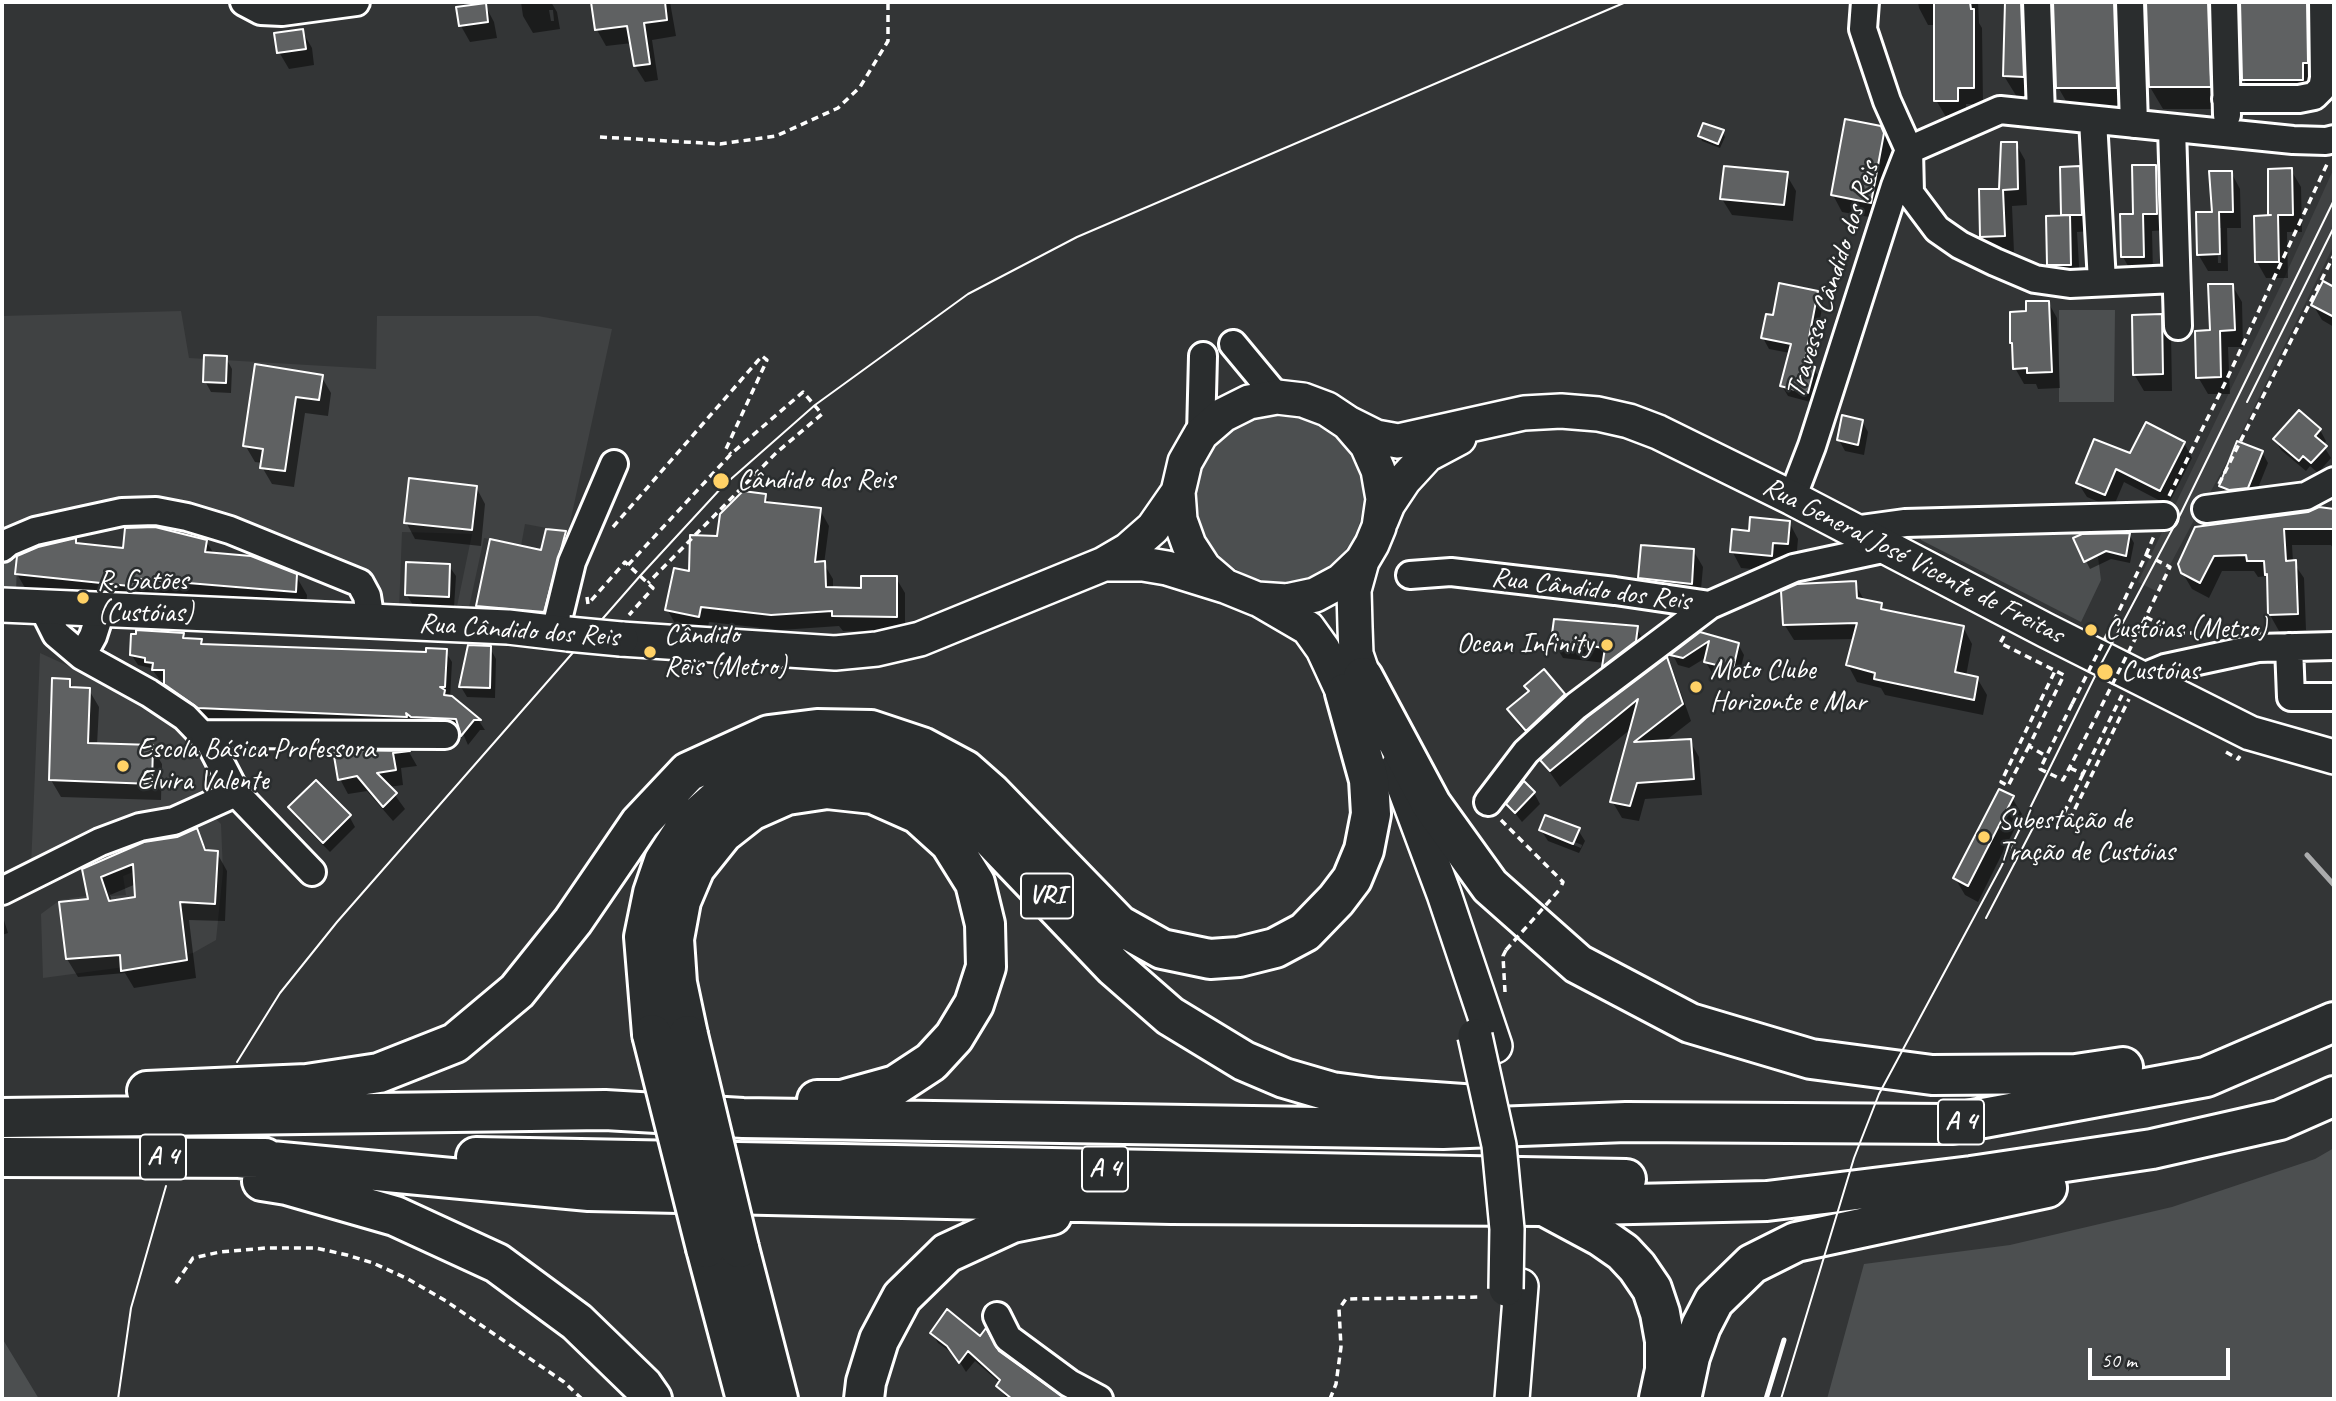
<!DOCTYPE html>
<meta charset="utf-8">
<style>
body{margin:0}
#map{position:relative;width:2336px;height:1401px;overflow:hidden;background:#333536;font-family:Caveat,sans-serif}
canvas{display:block}
.frame{position:absolute;inset:0;border:4px solid #fff;pointer-events:none}
.scale{position:absolute;left:2088px;top:1348px;width:142px;height:32px;box-sizing:border-box;border:4px solid #fff;border-top:0;padding-left:9px;font-size:21px;line-height:24px;white-space:nowrap;color:#fff;-webkit-text-stroke:5px #2a2d2e;paint-order:stroke}
</style>
<div id="map">
<canvas width="2336" height="1401"></canvas>
<div class="frame"></div>
<div class="scale">50 m</div>
</div>
<script>
const ctx = document.querySelector('canvas').getContext('2d');
ctx.lineJoin = 'round';
function fillPath(path, color) {
  ctx.fillStyle = color;
  ctx.fill(path, 'evenodd');
}
function toPath(rows) {
  const path = new Path2D();
  for (const r of rows) {
    if (r.length === 3) {
      path.moveTo(r[0] + r[2], r[1]);
      path.arc(r[0], r[1], r[2], 0, 2 * Math.PI);
      continue;
    }
    path.moveTo(r[0], r[1]);
    for (let i = 2; i < r.length; i += 2) path.lineTo(r[i], r[i + 1]);
  }
  return path;
}
function trace(path, color, width, dash) {
  ctx.strokeStyle = color;
  ctx.lineWidth = width;
  ctx.lineCap = dash ? 'butt' : 'round';
  ctx.setLineDash(dash || []);
  ctx.stroke(path);
}
function write(font, color, halo, rows, align = 'center') {
  ctx.font = font + ' Caveat,sans-serif';
  ctx.lineWidth = 5;
  ctx.setLineDash([]);
  ctx.textBaseline = 'middle';
  ctx.strokeStyle = halo;
  ctx.fillStyle = color;
  for (const [text, x, y, turn = 0] of rows) {
    ctx.save();
    ctx.translate(x, y);
    ctx.rotate((+turn || 0) * Math.PI / 180);
    ctx.textAlign = isNaN(turn) ? turn : align;
    if (halo) ctx.strokeText(text, 0, 0);
    ctx.fillText(text, 0, 0);
    ctx.restore();
  }
}
const built = toPath([
 [2334,168,2334,245,2229,458,2206,500,2203,499,2193,522,2156,591,2138,582,2281,285],
 [181,311,189,358,376,369,377,316,538,316,612,329,568,532,525,524,521,546,484,538,468,612,456,611,472,534,402,532,399,610,392,610,196,510,13,534,2,529,2,316],
 [40,653,138,698,180,728,207,756,215,776,214,787,207,798,31,867],
 [212,815,221,824,223,872,216,940,193,953,147,964,43,978,41,914,60,900,110,892,111,896,126,895,123,876,133,872,131,857,87,881,77,857,141,826,150,847]
]);
const green = toPath([
 [2059,310,2115,310,2114,402,2059,402],
 [1280,499,83],
 [2094,526,2101,580,2081,622,1921,540,1921,532],
 [2,559,17,560,16,594,2,591],
 [2334,1148,2334,1399,1827,1399,1864,1264,2010,1245,2172,1207,2315,1159],
 [2,1338,39,1399,2,1399]
]);
const shadow = toPath([
 [521,2,551,2,557,12,560,29,533,33,523,16],
 [549,10,553,10,554,21,551,21],
 [593,2,670,2,676,36,652,40,658,80,645,82,635,66,632,43,606,46,597,30],
 [1918,2,1978,2,1979,23,1982,28,1983,104,1966,104,1966,117,1946,117,1936,100,1936,25,1928,25,1919,8],
 [2006,2,2128,2,2128,109,2070,108,2058,87,2055,8,2050,7,2035,98,2017,97,2004,76],
 [2147,2,2334,2,2314,84,2256,101,2244,80,2242,9,2229,10,2222,109,2163,109,2150,87],
 [485,5,494,22,497,38,470,42,461,26],
 [302,31,312,48,314,65,289,69,279,52],
 [1880,127,1893,151,1880,219,1842,212,1833,195],
 [1722,132,1725,137,1720,148,1702,141,1700,136],
 [2016,144,2025,160,2027,205,2012,206,2014,252,1992,253,1982,236,2001,191],
 [2155,166,2165,183,2166,230,2152,231,2153,273,2132,273,2123,257,2135,216],
 [2079,168,2088,185,2091,231,2077,232,2080,281,2059,281,2049,264],
 [2291,170,2301,187,2302,232,2287,232,2288,278,2266,278,2257,262,2270,215],
 [2231,172,2240,189,2241,228,2227,228,2228,271,2208,271,2198,254],
 [2217,228,2221,228,2221,263,2218,263],
 [1786,174,1796,191,1793,221,1732,215,1722,199],
 [2323,284,2334,289,2334,327,2322,320,2313,305],
 [2232,285,2242,302,2243,347,2228,347,2230,394,2208,394,2198,377,2211,332],
 [1817,293,1823,303,1811,368,1814,369,1820,379,1814,403,1788,396,1782,386,1790,353,1769,349,1763,338,1774,317],
 [2048,302,2057,318,2060,388,2038,389,2036,384,2024,384,2015,368,2014,347,2012,342,2028,313],
 [2161,316,2171,333,2172,391,2144,391,2134,374],
 [226,358,232,369,231,393,211,392,205,381],
 [257,366,321,376,331,393,328,416,305,413,294,487,272,484,262,467,263,463,255,462,245,445],
 [2299,412,2320,430,2326,441,2323,445,2331,458,2318,473,2310,466,2306,471,2281,450,2275,439],
 [1862,421,1868,432,1864,455,1845,451,1839,440],
 [2184,443,2192,458,2168,505,2124,482,2113,508,2087,497,2078,483,2131,455],
 [2262,452,2268,463,2254,498,2227,497,2221,486],
 [476,487,485,504,481,546,415,539,406,522],
 [765,495,771,505,820,510,829,526,824,564,833,579,833,589,862,589,896,578,905,593,905,632,843,631,839,626,781,630,709,622,707,632,676,625,667,609,690,573,719,538],
 [2319,509,2334,509,2334,550,2331,545,2292,545,2293,562,2304,578,2306,630,2279,631,2270,615,2268,576,2258,577,2254,571,2222,571,2209,598,2192,589,2182,572,2180,564],
 [1789,522,1798,539,1796,561,1781,572,1741,568,1732,551,1750,532],
 [565,533,573,547,551,625,486,620,478,606],
 [2129,534,2134,543,2130,563,2111,559,2090,569,2086,561],
 [75,540,78,546,124,550,206,541,214,554,296,576,307,595,306,611,28,593,17,574],
 [1693,550,1703,567,1700,600,1650,595,1640,578],
 [449,566,456,576,454,607,413,605,406,594],
 [1855,583,1865,602,1881,605,1885,612,1963,627,1972,644,1966,676,1977,678,1987,695,1983,715,1885,695,1881,688,1857,682,1848,665,1855,639,1794,640,1784,624],
 [1636,628,1646,644,1613,682,1604,666,1605,663,1563,658,1553,641],
 [1700,634,1738,644,1744,655,1738,679,1712,673,1706,662,1707,657,1689,668,1678,665,1673,655],
 [183,635,186,640,201,641,204,646,428,654,445,651,452,662,450,698,479,721,485,730,480,730,468,745,461,729,418,727,410,721,411,727,206,718,172,695,166,680,160,680,151,668,138,665,131,654],
 [490,648,496,659,495,698,467,697,461,687],
 [1666,660,1675,676,1691,721,1664,742,1690,741,1699,757,1702,795,1645,799,1639,821,1622,818,1612,801,1632,728,1560,787,1542,761],
 [1543,672,1564,695,1574,712,1537,746,1519,726,1510,710,1530,692],
 [69,681,74,689,89,690,99,707,97,745,152,747,162,764,161,800,61,797,51,780],
 [335,752,409,752,417,766,401,768,403,785,389,787,405,809,393,821,367,791,348,794,340,779],
 [1534,793,1540,804,1522,822,1508,804],
 [2012,798,2022,814,1978,902,1965,895,1955,878],
 [290,808,349,816,355,827,330,852,296,818],
 [196,830,208,852,217,853,227,871,225,921,189,920,196,978,134,988,125,973,78,977,67,959,90,901,84,870],
 [136,884,137,899,112,902,110,895],
 [1541,830,1578,830,1585,841,1579,853,1548,841],
 [1548,831,1582,845,1581,848,1548,835],
 [2,914,8,933,2,935],
 [932,1333,997,1352,1062,1399,1007,1399,998,1386,1000,1383,975,1361,966,1372,956,1356,938,1343]
]);
const stream = toPath([
 [2307,855,2334,885]
]);
const building = toPath([
 [591,2,665,2,667,20,644,23,650,64,634,66,627,26,595,30,591,2],
 [1934,2,1970,2,1971,9,1974,9,1974,88,1958,88,1958,101,1934,101,1934,2],
 [2005,2,2021,2,2024,77,2003,76,2005,2],
 [2053,2,2114,2,2117,88,2056,88,2053,2],
 [2146,2,2208,2,2211,87,2149,87,2146,2],
 [2240,2,2307,2,2308,63,2303,63,2303,80,2242,80,2240,2],
 [486,3,488,22,459,26,456,7,486,3],
 [303,29,306,49,277,53,274,33,303,29],
 [1845,119,1881,126,1884,133,1871,203,1831,195,1845,119],
 [1703,123,1724,130,1718,144,1698,136,1703,123],
 [2001,142,2017,142,2018,189,2003,190,2005,236,1980,237,1979,189,1999,189,2001,142],
 [2132,165,2156,165,2157,214,2143,214,2144,257,2121,257,2120,214,2133,214,2132,165],
 [1724,166,1788,172,1784,205,1720,199,1724,166],
 [2080,166,2082,215,2061,215,2060,167,2080,166],
 [2292,168,2293,215,2278,215,2279,262,2255,262,2254,216,2271,215,2268,215,2268,169,2292,168],
 [2209,171,2232,171,2233,212,2219,212,2220,254,2197,255,2196,212,2212,212,2209,171],
 [2070,215,2071,265,2047,265,2046,216,2070,215],
 [2323,281,2334,287,2334,317,2311,305,2323,281],
 [1779,283,1818,291,1804,364,1815,367,1808,393,1780,386,1791,344,1761,338,1766,314,1773,315,1779,283],
 [2208,284,2233,284,2235,330,2220,331,2221,377,2196,378,2195,331,2210,330,2208,284],
 [2026,301,2049,301,2052,372,2027,373,2027,368,2013,369,2012,343,2010,343,2010,312,2026,311,2026,301],
 [2162,314,2163,374,2133,375,2132,315,2162,314],
 [204,355,227,356,226,383,203,382,204,355],
 [255,364,323,375,319,400,296,397,285,471,260,468,263,449,243,446,255,364],
 [2299,410,2321,429,2315,436,2327,446,2311,463,2303,456,2299,461,2273,439,2299,410],
 [1842,415,1863,420,1858,445,1837,440,1842,415],
 [2146,422,2185,442,2160,491,2116,469,2105,495,2076,483,2094,439,2130,453,2146,422],
 [2237,441,2263,451,2248,488,2229,490,2219,486,2237,441],
 [409,478,477,486,472,530,404,523,409,478],
 [743,491,766,494,765,502,821,508,815,562,825,561,826,587,861,588,861,576,897,576,897,617,832,616,832,611,771,615,701,607,699,617,665,610,674,568,689,571,690,535,717,536,720,514,743,491],
 [2319,507,2334,509,2334,529,2284,529,2286,561,2296,560,2298,614,2268,615,2267,574,2265,575,2264,561,2247,561,2246,555,2214,556,2200,583,2181,573,2178,564,2195,527,2308,512,2319,507],
 [1750,517,1790,521,1788,544,1773,543,1772,556,1730,552,1732,529,1749,531,1750,517],
 [155,527,207,540,205,552,251,556,297,574,296,592,140,579,139,587,15,574,17,556,38,547,76,538,76,543,123,548,125,528,155,527],
 [546,529,566,531,544,612,476,606,490,539,541,550,546,529],
 [2130,533,2126,556,2106,551,2084,562,2073,538,2082,534,2130,533],
 [1641,545,1694,549,1692,584,1638,578,1641,545],
 [406,562,450,564,449,597,405,595,406,562],
 [1856,581,1857,598,1882,603,1881,609,1964,626,1955,672,1978,677,1974,700,1874,679,1875,673,1846,665,1857,623,1783,625,1781,591,1797,584,1856,581],
 [1554,619,1638,626,1636,641,1602,667,1605,648,1551,641,1554,619],
 [136,630,184,633,183,638,202,639,201,644,426,652,426,648,447,649,445,687,440,687,445,690,444,695,452,696,481,720,474,720,461,736,456,719,411,717,406,713,407,717,198,708,164,684,164,670,152,670,153,663,145,662,145,658,130,655,131,634,136,634,136,630],
 [1700,632,1739,643,1733,669,1704,662,1709,641,1683,658,1670,655,1700,632],
 [468,645,491,646,490,688,459,687,468,645],
 [1667,657,1683,704,1634,742,1691,739,1694,779,1637,783,1630,806,1610,802,1638,699,1550,771,1540,760,1586,718,1667,657],
 [1544,669,1565,694,1526,731,1507,709,1529,691,1524,686,1544,669],
 [52,678,70,679,70,687,90,688,88,743,153,745,152,784,49,780,52,678],
 [333,750,410,751,393,753,396,770,377,773,397,793,383,807,357,776,338,780,333,750],
 [316,780,351,815,323,843,288,807,316,780],
 [1524,781,1535,792,1515,813,1506,804,1524,781],
 [1999,789,2014,796,1968,886,1953,878,1999,789],
 [1545,815,1580,828,1573,844,1539,830,1545,815],
 [197,828,205,850,218,851,215,904,180,902,187,960,121,971,120,955,66,959,59,902,88,899,82,869,144,842,177,837,197,828],
 [133,864,135,897,109,901,101,877,133,864],
 [947,1309,980,1336,986,1328,999,1351,1066,1399,1012,1399,996,1386,1000,1380,968,1351,959,1363,947,1346,930,1333,947,1309]
]);
const path = toPath([
 [600,137,720,144,776,136,838,108,860,87,888,41,888,2],
 [2219,484,2334,255],
 [2169,496,2226,381,2328,162],
 [613,527,762,356,767,360,726,449,731,454],
 [2146,555,2154,536],
 [628,565,731,454,803,392,822,414,776,453,648,583],
 [587,597,588,604,625,562,653,588,629,615],
 [2146,617,2176,633,2213,633],
 [2114,621,2146,555,2170,567,2138,633],
 [2004,636,2000,643,2064,675,2029,746,2046,756],
 [2072,704,2040,769,2063,780,2096,717],
 [2029,746,2008,786,2001,782,2055,671],
 [2226,752,2238,759,2240,756],
 [2070,768,2083,774,2122,695],
 [2083,774,2064,813,2071,817,2129,699],
 [1501,820,1563,882,1560,889],
 [1505,992,1503,956,1506,950],
 [176,1283,193,1258,220,1252,266,1248,316,1248,347,1255,373,1263,408,1279,446,1301,564,1382,582,1399],
 [1330,1399,1336,1384,1341,1347,1339,1309,1346,1299,1482,1297]
]);
const minor = toPath([
 [244,2,261,11,282,12,356,2],
 [2037,2,2041,114],
 [2130,2,2134,124],
 [2224,2,2227,115],
 [2226,99,2299,99,2314,96,2322,88,2324,78,2323,2],
 [2093,120,2102,282],
 [2172,128,2178,326],
 [2175,279,2070,284,2035,279,1995,262,1960,245,1937,229,1910,193,1909,150,2000,110,2293,140,2326,141,2334,139],
 [1233,344,1277,397],
 [1201,434,1203,356],
 [1792,498,1812,446,1895,186,1909,150,1887,101,1863,29,1865,2],
 [2206,509,2306,496,2334,481],
 [1854,530,1905,523,2164,516],
 [2,548,9,542,35,531,122,512,156,511,187,517,230,530,360,583,367,596,371,622],
 [1410,575,1451,572,1615,591,1710,605,1794,568,1887,548],
 [43,608,56,634,82,656,149,693,185,717,210,743,236,793,312,872],
 [555,632,572,562,614,464],
 [2289,647,2291,697,2334,697],
 [82,656,93,636,101,611],
 [2143,677,2165,668,2258,648,2334,646],
 [201,734,445,735],
 [1488,802,1526,752,1576,706,1710,605],
 [2,891,100,842,140,827,174,821,236,793],
 [997,1316,1008,1338,1069,1383,1099,1399]
]);
const major = toPath([
 [1348,423,1376,437,1398,441,1524,413,1561,411,1598,414,1629,421,1658,432,1792,498,2047,631,2250,733,2334,757],
 [1381,521,1388,504,1404,480,1427,455,1459,438],
 [1362,561,1354,590,1355,627,1356,654,1372,701],
 [1104,564,1143,564,1167,568,1225,586,1257,599,1287,601,1315,595,1341,581,1362,561,1372,544,1379,527,1383,499,1378,470,1367,445,1348,423,1327,409,1303,400,1277,397,1249,402,1223,415,1201,434,1185,462,1178,492,1180,520,1189,545,1204,568,1225,586],
 [1260,600,1308,628,1323,649,1354,716],
 [2,605,508,627,568,634],
 [621,639,835,653,877,649,920,639,1104,564,1128,550,1153,528,1178,492],
 [1397,768,1444,894,1495,1046],
 [1512,1399,1521,1286]
]);
const highway = toPath([
 [1363,677,1431,804,1490,886,1578,964,1690,1023,1811,1059,1932,1075,2076,1074,2123,1067],
 [652,1034,644,937,653,893,664,861,686,827,730,788,779,767,820,759,869,762,917,779,965,811,1114,967,1170,1016,1244,1061,1284,1078,1332,1092,1378,1098,1477,1105],
 [688,1035,677,983,674,939,681,901,695,868,723,833,751,811,787,795,827,789,873,794,918,814,950,843,975,883,985,924,986,967,974,1004,954,1037,931,1062,896,1085,842,1100,817,1100],
 [147,1091,307,1084,379,1073,455,1043,517,991,573,921,640,823,688,772,769,735,817,729,871,730,922,747,965,770,991,793,1119,925,1162,949,1210,959,1239,957,1275,948,1305,932,1336,900,1352,879,1364,850,1371,814,1369,780,1345,693],
 [2,1118,605,1110,743,1118,1443,1129,1626,1122,1951,1124,2206,1077,2334,1022],
 [2,1157,265,1158],
 [476,1157,1626,1179],
 [239,1158,589,1191,1171,1204,1544,1206,1767,1201,1971,1176,2152,1149,2280,1120,2334,1096],
 [262,1181,287,1185,395,1216,497,1263,577,1322,643,1386,652,1399],
 [1546,1207,1600,1236,1623,1252,1637,1267,1652,1289,1660,1313,1665,1341,1665,1370,1659,1398],
 [706,1248,746,1399],
 [739,1248,778,1399],
 [864,1399,866,1382,879,1340,902,1297,947,1253,1012,1223,1052,1215],
 [1681,1399,1690,1357,1701,1326,1714,1301,1752,1264,1796,1242,2047,1188]
]);
const tram = toPath([
 [2247,402,2334,227],
 [1986,918,2036,822],
 [237,1062,280,993,337,922,640,576,723,486,815,405,968,294,1077,237,1626,2],
 [118,1399,131,1308,166,1186],
 [1781,1399,1854,1158,1879,1094,2001,867,2101,664,2181,513,2334,200]
]);
const rail = toPath([
 [1766,1399,1784,1340]
]);
const pathBridge = toPath([
 [2072,704,2114,621],
 [2096,717,2138,633],
 [1506,950,1560,889]
]);
const majorBridge = toPath([
 [568,634,621,639],
 [1475,1036,1499,1145,1507,1229,1506,1289]
]);
const highwayBridge = toPath([
 [652,1034,706,1248],
 [688,1035,739,1248]
]);
const markers = [
 [721,481,9,"#ffd166"],
 [83,598,7,"#ffd166"],
 [2091,630,7,"#ffd166"],
 [1607,645,7,"#ffd166"],
 [650,652,7,"#ffd166"],
 [2105,672,9,"#ffd166"],
 [1696,687,7,"#ffd166"],
 [123,766,7,"#ffd166"],
 [1984,837,7,"#ffd166"]
];
const shields = [
 [1047,896,52],
 [1961,1122,46],
 [163,1157,46],
 [1105,1169,46]
];
const shieldNames = [
 ["VRI",1047,896],
 ["A 4",1961,1122],
 ["A 4",163,1157],
 ["A 4",1105,1169]
];
const streetNames = [
 ["Travessa Cândido dos Reis",1833,280,-72],
 ["Rua General José Vicente de Freitas",1913,561,27],
 ["Rua Cândido dos Reis",1591,590,7],
 ["Rua Cândido dos Reis",519,631,4]
];
const poiNames = [
 ["Cândido dos Reis",737,481],
 ["R. Gatões",97,582],
 ["(Custóias)",97,614],
 ["Custóias (Metro)",2105,630],
 ["Cândido",664,636],
 ["Reis (Metro)",664,668],
 ["Ocean Infinity",1593,645,"right"],
 ["Moto Clube",1710,671],
 ["Horizonte e Mar",1710,703],
 ["Custóias",2121,672],
 ["Escola Básica Professora",137,750],
 ["Elvira Valente",137,782],
 ["Subestação de",1998,821],
 ["Tração de Custóias",1998,853]
];
fillPath(built, '#404243');
fillPath(green, '#4c4f50');
fillPath(shadow, '#0007');
trace(stream, '#abacad', 5);
fillPath(building, '#5f6162');
trace(building, '#fff', 2);
trace(minor, '#fff', 32);
trace(major, '#fff', 38);
trace(highway, '#fff', 44);
trace(path, '#fff', 3.5, [7, 5]);
trace(minor, '#2a2d2e', 26);
trace(major, '#2a2d2e', 33);
trace(highway, '#2a2d2e', 38);
trace(tram, '#fff', 2);
trace(rail, '#fff', 5);
trace(majorBridge, '#fff', 38, []);
trace(highwayBridge, '#fff', 44, []);
trace(pathBridge, '#fff', 3.5, [7, 5]);
trace(majorBridge, '#2a2d2e', 33);
trace(highwayBridge, '#2a2d2e', 38);
for (const [x, y, r, color] of markers) {
  const dot = new Path2D();
  dot.arc(x, y, r, 0, 2 * Math.PI);
  ctx.fillStyle = color;
  ctx.fill(dot);
  trace(dot, '#2a2d2e', 2.5);
}
for (const [x, y, w] of shields) {
  const box = new Path2D();
  box.roundRect(x - w / 2, y - 22.5, w, 45, 5);
  ctx.fillStyle = '#2a2d2e';
  ctx.fill(box);
  trace(box, '#fff', 2);
}
write('bold 26px', '#fff', null, shieldNames);
write('28px', '#fff', '#2a2d2e', streetNames);
write('28px', '#fff', '#2a2d2e', poiNames, 'left');
</script>
